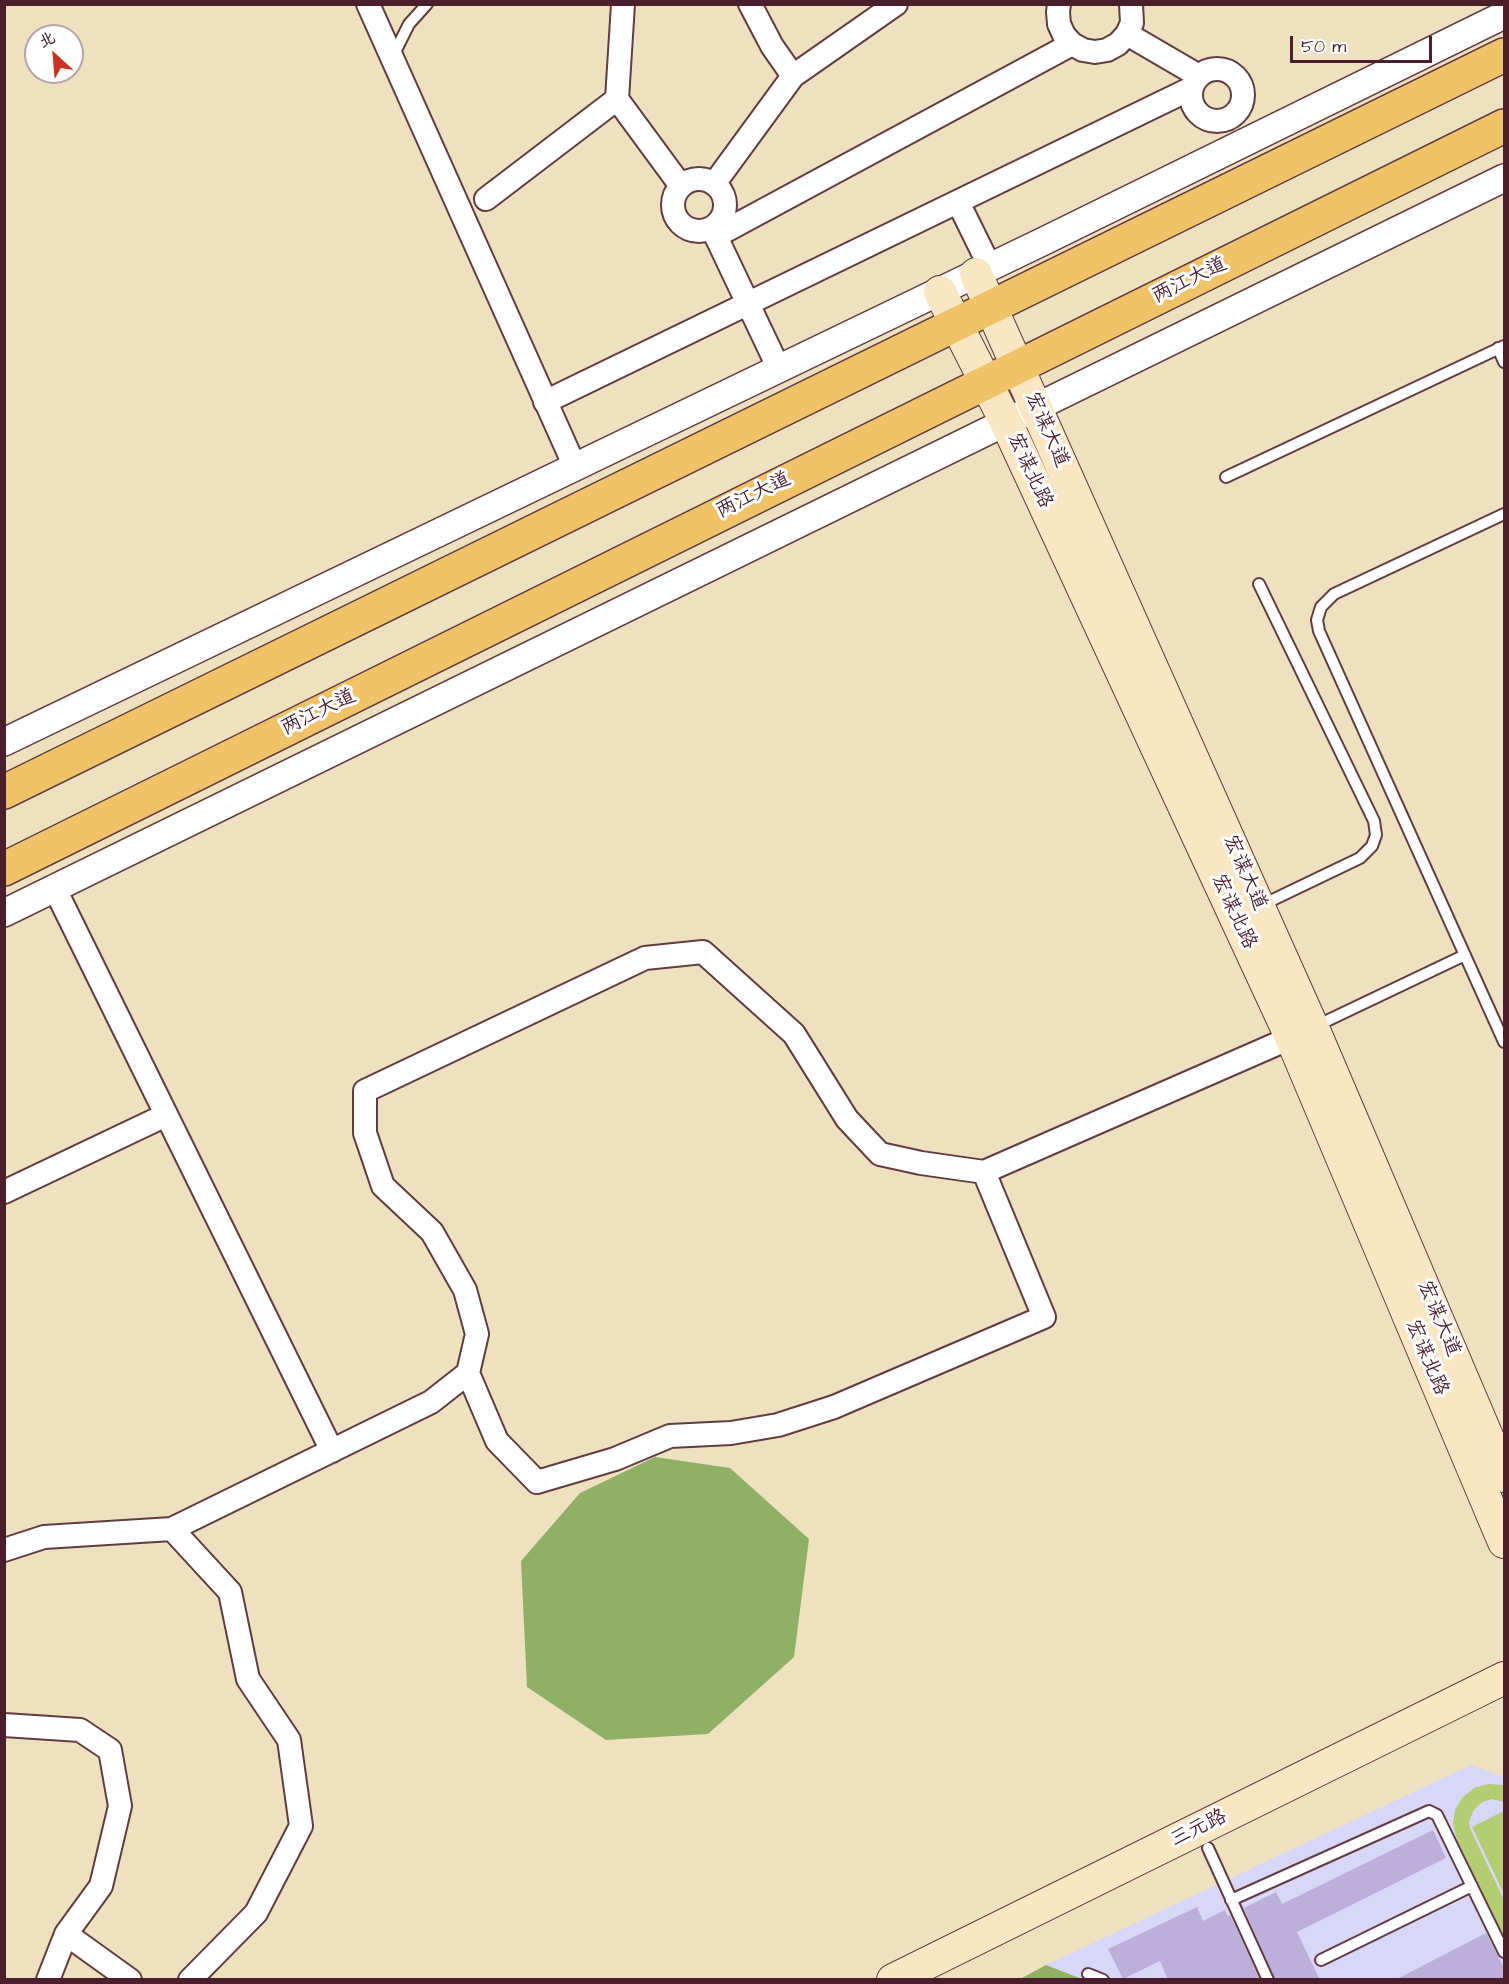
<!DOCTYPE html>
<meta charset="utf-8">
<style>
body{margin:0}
#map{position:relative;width:1509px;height:1984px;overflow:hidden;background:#eee1c0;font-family:"Architects Daughter","LXGW WenKai TC",sans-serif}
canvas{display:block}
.frame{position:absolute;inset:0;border:6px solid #4a1f2b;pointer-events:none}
.north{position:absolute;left:24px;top:24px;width:60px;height:60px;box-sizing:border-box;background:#fff;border:2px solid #b7a5aa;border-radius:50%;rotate:334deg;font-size:16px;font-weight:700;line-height:24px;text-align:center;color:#4a1f2b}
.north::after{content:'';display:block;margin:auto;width:21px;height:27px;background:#c8321e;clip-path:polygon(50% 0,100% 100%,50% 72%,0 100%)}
.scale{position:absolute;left:1290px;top:36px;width:142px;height:27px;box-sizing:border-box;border:3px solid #4a1f2b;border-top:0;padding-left:8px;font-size:18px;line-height:21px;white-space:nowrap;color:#4a1f2b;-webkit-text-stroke:4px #fff;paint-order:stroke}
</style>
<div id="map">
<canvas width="1509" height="1984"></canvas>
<div class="frame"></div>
<div class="north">北</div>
<div class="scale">50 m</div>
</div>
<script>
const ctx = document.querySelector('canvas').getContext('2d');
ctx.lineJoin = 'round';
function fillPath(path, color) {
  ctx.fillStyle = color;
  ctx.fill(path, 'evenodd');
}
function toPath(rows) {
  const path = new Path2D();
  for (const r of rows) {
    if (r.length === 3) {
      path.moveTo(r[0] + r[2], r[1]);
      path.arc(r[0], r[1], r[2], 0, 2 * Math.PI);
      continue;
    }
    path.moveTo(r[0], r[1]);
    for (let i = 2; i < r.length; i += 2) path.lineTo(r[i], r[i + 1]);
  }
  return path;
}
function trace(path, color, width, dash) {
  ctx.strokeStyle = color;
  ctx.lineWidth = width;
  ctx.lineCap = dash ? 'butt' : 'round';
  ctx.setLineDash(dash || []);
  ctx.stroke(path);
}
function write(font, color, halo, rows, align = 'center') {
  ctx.font = font + ' "Architects Daughter","LXGW WenKai TC",sans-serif';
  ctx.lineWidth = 6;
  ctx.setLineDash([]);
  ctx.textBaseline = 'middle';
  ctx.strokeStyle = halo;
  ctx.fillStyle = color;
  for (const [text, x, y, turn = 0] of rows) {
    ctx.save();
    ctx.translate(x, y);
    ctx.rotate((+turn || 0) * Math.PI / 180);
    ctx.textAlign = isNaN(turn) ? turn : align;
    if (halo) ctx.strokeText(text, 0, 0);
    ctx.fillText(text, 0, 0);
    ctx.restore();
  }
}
const built = toPath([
 [1471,1765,1504,1777,1504,1979,1082,1980,1046,1965]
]);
const green = toPath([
 [1488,1784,1504,1785,1504,1802,1492,1799,1482,1802,1473,1811,1469,1823,1470,1828,1504,1900,1504,1938,1457,1840,1453,1824,1455,1810,1462,1798,1474,1788],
 [1504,1811,1504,1894,1472,1827]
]);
const forest = toPath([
 [655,1457,730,1468,809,1539,794,1657,708,1734,606,1740,527,1687,521,1561,580,1493],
 [1046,1965,1082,1979,1020,1979]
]);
const building = toPath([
 [1433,1830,1446,1858,1297,1932,1320,1980,1275,1980,1244,1908,1276,1892,1282,1904],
 [1197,1907,1203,1921,1225,1910,1228,1916,1230,1915,1260,1980,1168,1980,1160,1961,1123,1979,1108,1949],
 [1486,1933,1504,1968,1504,1980,1395,1980]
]);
const service = toPath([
 [393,56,409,24,427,4],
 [1498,348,1504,362],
 [1226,477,1504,346],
 [1504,514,1334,594,1321,607,1317,620,1319,631,1504,1042],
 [1259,584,1374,821,1376,835,1372,846,1360,858,1262,905],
 [1316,1026,1465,955],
 [1208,1848,1268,1980],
 [1231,1900,1429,1811,1437,1815,1504,1952],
 [1321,1960,1472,1886],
 [1088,1974,1103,1980]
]);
const minor = toPath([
 [368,4,575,467],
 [750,4,772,46,793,76],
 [1059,4,1058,12,1059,24,1064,35,1072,44,1083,50,1095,52,1107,50,1118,44,1127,34,1132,23,1131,4],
 [1127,34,1199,76],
 [1217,95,26],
 [617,99,623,4],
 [699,205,26],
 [714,184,793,76,896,4],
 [486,199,617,99,681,186],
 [958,202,990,267],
 [712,228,779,369],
 [716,236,1072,44],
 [545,402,1192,88],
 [55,889,332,1451],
 [4,1192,166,1115],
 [468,1373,497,1441,537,1482,615,1459,670,1436,731,1433,778,1425,834,1407,1044,1317,984,1172],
 [172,1529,431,1402,468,1373,477,1334,465,1290,432,1232,383,1186,365,1133,365,1091,645,958,703,952,794,1034,847,1119,880,1154,921,1163,984,1172,1304,1032],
 [4,1550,44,1537,172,1529,230,1592,248,1679,289,1740,301,1826,256,1913,190,1980],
 [4,1725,80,1730,110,1750,120,1806,101,1886,66,1934,48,1980],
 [66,1934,130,1980]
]);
const tertiary = toPath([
 [4,742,1044,241,1504,15],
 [4,913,1504,178]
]);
const secondary = toPath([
 [976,274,1313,1028,1504,1476],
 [940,292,1006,422,1291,1037,1504,1542],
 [893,1980,1504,1678]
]);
const trunk = toPath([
 [4,792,1504,55],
 [4,869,1504,126]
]);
const streetNames = [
 ["两江大道",1190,281,-26],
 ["宏谋大道",1046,430,66],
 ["宏谋北路",1029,471,65],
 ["两江大道",754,496,-26],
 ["两江大道",319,713,-26],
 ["宏谋大道",1244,873,66],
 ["宏谋北路",1233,912,65],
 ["宏谋大道",1438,1319,67],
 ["宏谋北路",1426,1358,67],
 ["三元路",1199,1829,-26]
];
fillPath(built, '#d8d7f8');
fillPath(green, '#b4cd73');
fillPath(forest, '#8fb065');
fillPath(building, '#bcb0da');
trace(service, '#633c41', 14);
trace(minor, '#633c41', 26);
trace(tertiary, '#633c41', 30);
trace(secondary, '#633c41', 34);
trace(trunk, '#633c41', 36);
trace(service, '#fff', 10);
trace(minor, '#fff', 22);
trace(tertiary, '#fff', 27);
trace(secondary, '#f9e7c3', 32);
trace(trunk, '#f0c369', 33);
write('20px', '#4a1f2b', '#fff', streetNames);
</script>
